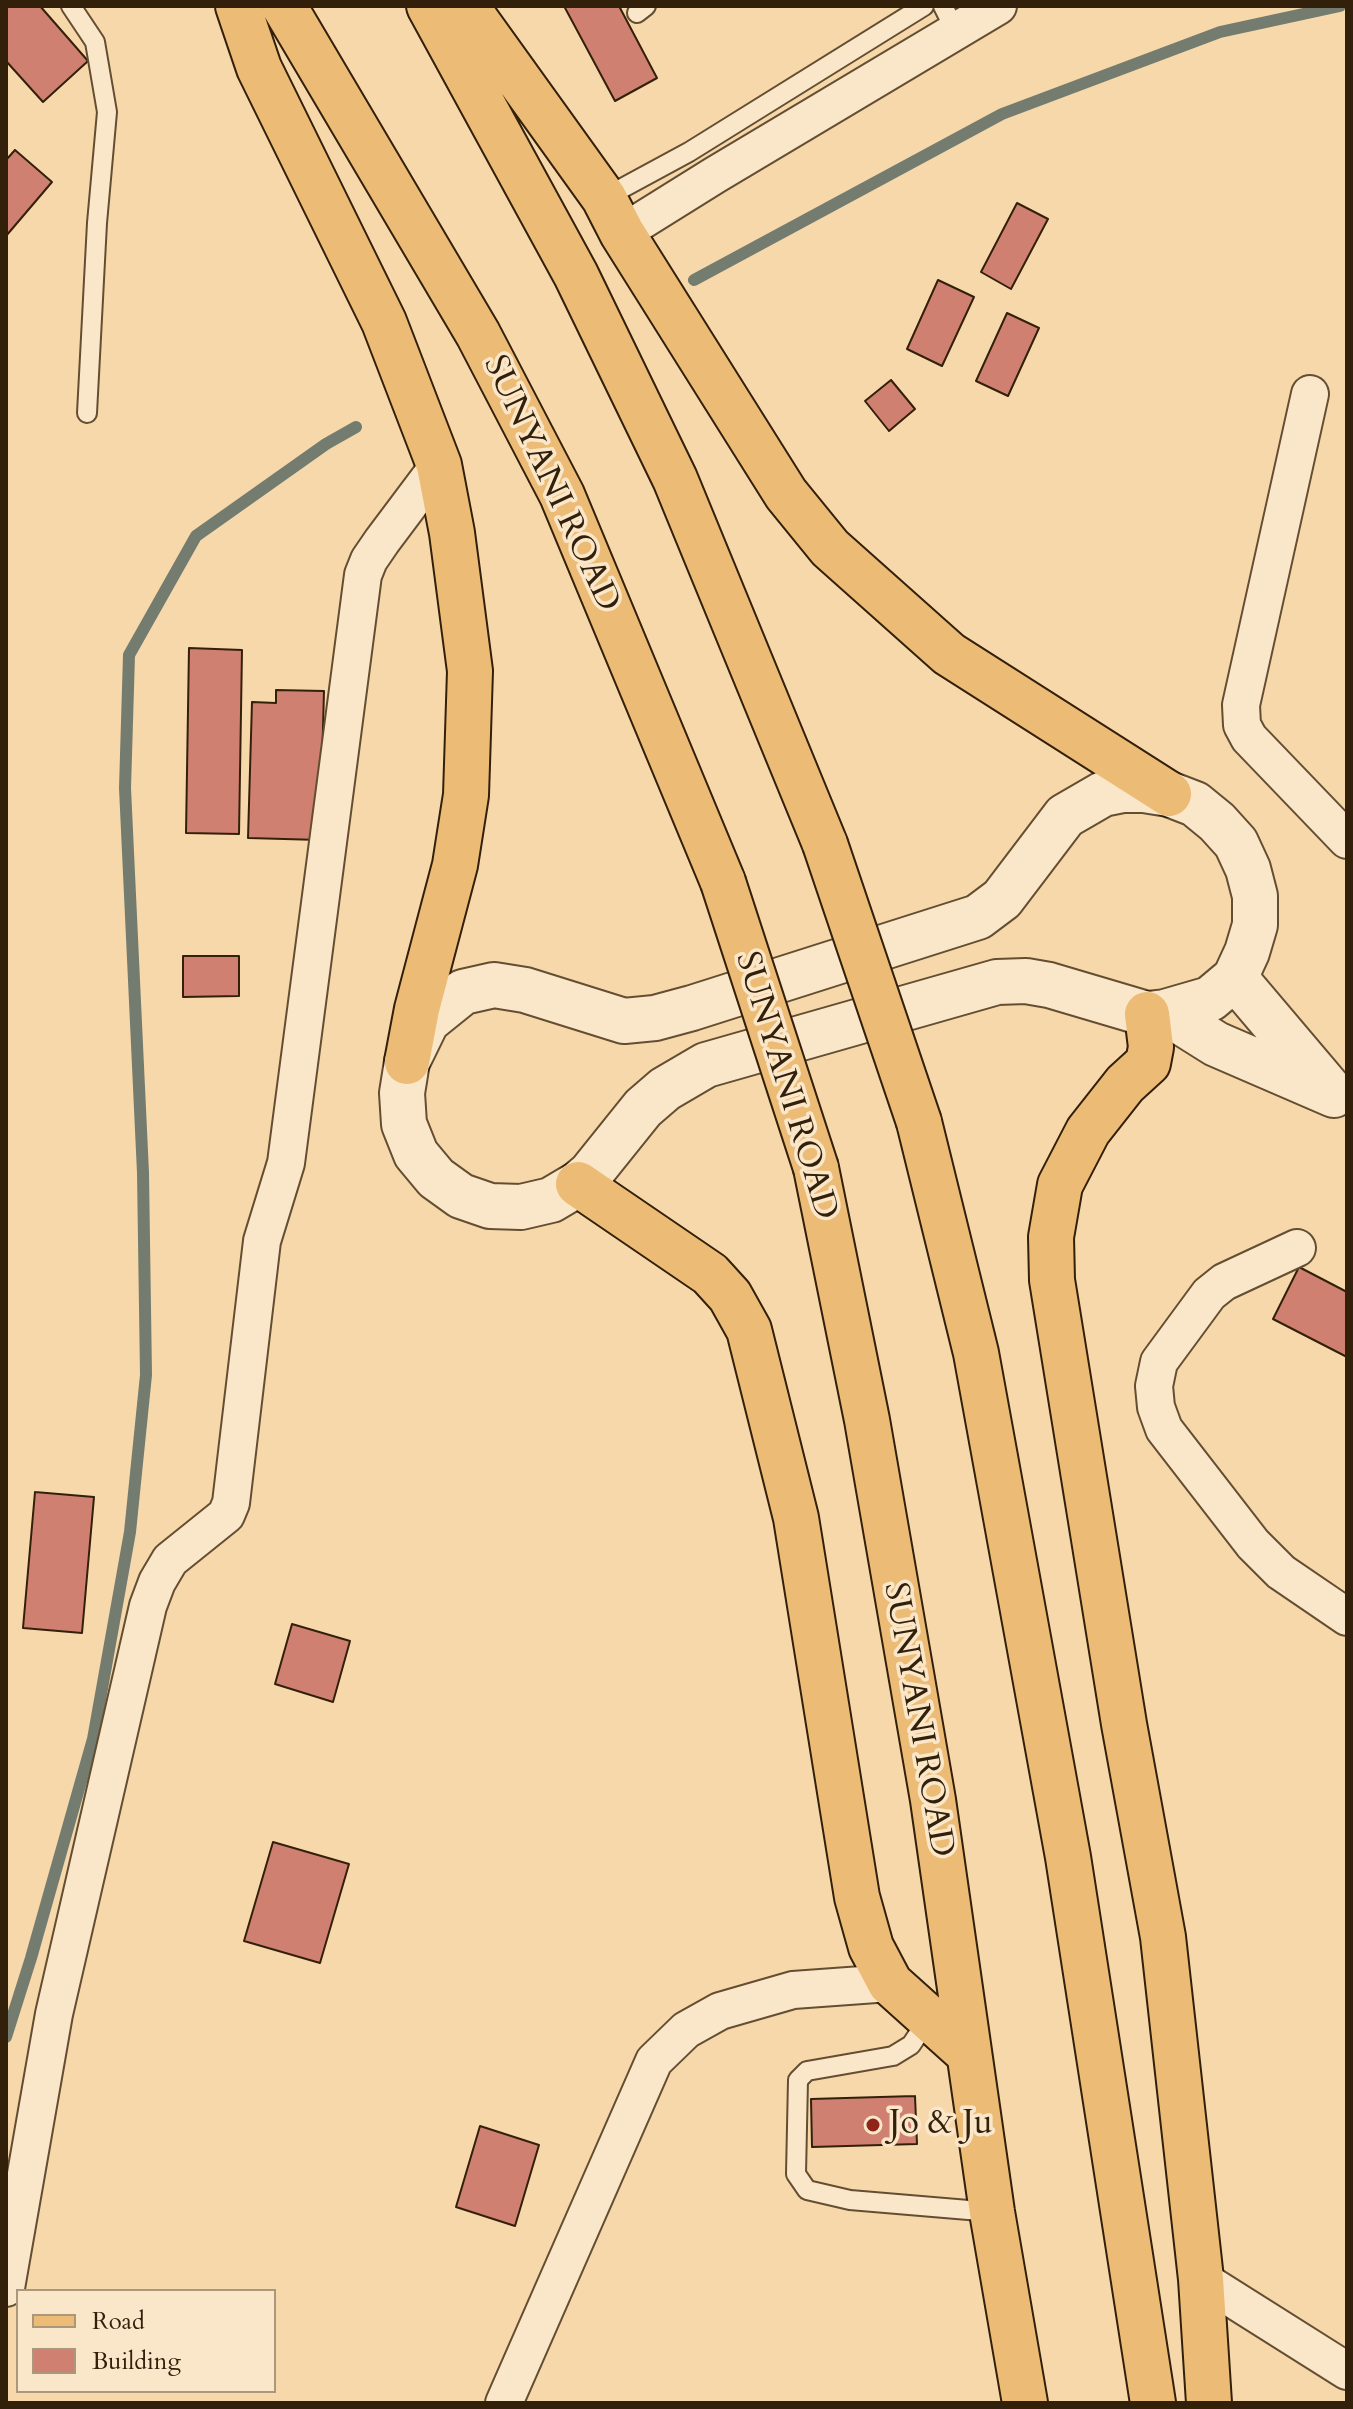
<!DOCTYPE html>
<style>
body{margin:0}
#map{position:relative;width:1353px;height:2409px;overflow:hidden;background:#f7d8ab;font-family:Cardo,serif}
canvas{display:block}
.frame{position:absolute;inset:0;border:8px solid #33200a;pointer-events:none}
.legend{position:absolute;left:16px;top:2289px;width:260px;height:104px;box-sizing:border-box;background:#fae6c8;border:2px solid #aa977c;margin:0;padding:10px 14px;list-style:none;font-size:24px;color:#33200a}
.legend li{display:flex;align-items:center;gap:16px;height:40px}
.legend b{width:40px;border:2px solid #aa977c}
</style>
<div id="map">
<canvas width="1353" height="2409"></canvas>
<div class="frame"></div>
<ul class="legend">
<li><b style="height:10px;background:#ecbc76"></b>Road</li>
<li><b style="height:22px;background:#cf8071"></b>Building</li>
</ul>
</div>
<script>
const ctx = document.querySelector('canvas').getContext('2d');
ctx.lineJoin = 'round';
function toPath(rows) {
  const path = new Path2D();
  for (const r of rows) {
    path.moveTo(r[0], r[1]);
    for (let i = 2; i < r.length; i += 2) path.lineTo(r[i], r[i + 1]);
  }
  return path;
}
function trace(path, color, width, dash) {
  ctx.strokeStyle = color;
  ctx.lineWidth = width;
  ctx.lineCap = dash ? 'butt' : 'round';
  ctx.setLineDash(dash || []);
  ctx.stroke(path);
}
function fillPath(path, color) {
  ctx.fillStyle = color;
  ctx.fill(path, 'evenodd');
}
function write(font, color, halo, rows, align = 'center') {
  ctx.font = font + ' Cardo,serif';
  ctx.lineWidth = 7;
  ctx.setLineDash([]);
  ctx.textBaseline = 'middle';
  ctx.strokeStyle = halo;
  ctx.fillStyle = color;
  for (const [text, x, y, turn = 0] of rows) {
    ctx.save();
    ctx.translate(x, y);
    ctx.rotate((+turn || 0) * Math.PI / 180);
    ctx.textAlign = isNaN(turn) ? turn : align;
    if (halo) ctx.strokeText(text, 0, 0);
    ctx.fillText(text, 0, 0);
    ctx.restore();
  }
}
const stream = toPath([
 [694,280,1002,114,1220,32,1340,6],
 [6,2037,31,1958,93,1739,130,1532,146,1375,143,1173,125,788,129,655,196,536,326,444,356,427]
]);
const building = toPath([
 [6,6,40,6,88,61,43,102,6,61,6,6],
 [564,6,619,6,657,78,615,101,564,6],
 [15,150,52,182,6,236,6,160,15,150],
 [1017,203,1048,219,1011,289,981,272,1017,203],
 [938,280,974,297,942,366,907,349,938,280],
 [1007,313,1039,328,1008,396,976,381,1007,313],
 [891,380,915,409,889,431,865,401,891,380],
 [189,648,242,650,239,834,186,833,189,648],
 [276,690,324,691,320,840,248,838,252,702,276,703,276,690],
 [183,956,239,956,239,996,183,997,183,956],
 [1299,1267,1347,1292,1347,1357,1273,1319,1299,1267],
 [35,1492,94,1497,82,1633,23,1628,35,1492],
 [292,1624,350,1641,333,1702,275,1684,292,1624],
 [273,1842,349,1864,320,1963,244,1941,273,1842],
 [915,2096,917,2144,812,2147,811,2099,915,2096],
 [480,2126,539,2145,515,2226,456,2207,480,2126]
]);
const service = toPath([
 [71,6,95,42,107,112,97,223,87,413],
 [943,6,956,32],
 [637,13,646,6],
 [604,198,689,152,924,6],
 [929,2018,911,2045,893,2056,807,2071,798,2080,796,2174,807,2190,850,2200,992,2212]
]);
const minor = toPath([
 [622,233,715,175,998,6],
 [1310,394,1241,705,1242,725,1249,738,1347,840],
 [1297,1248,1224,1282,1209,1294,1159,1362,1154,1386,1156,1407,1164,1429,1253,1544,1281,1572,1347,1617],
 [1201,2279,1347,2371],
 [6,2288,54,2014,148,1606,157,1582,170,1560,226,1515,231,1503,262,1241,286,1163,363,575,369,560,382,541,439,465],
 [504,2403,654,2061,686,2030,720,2011,793,1990,890,1983]
]);
const tertiary = toPath([
 [1123,790,1144,790,1169,794,1195,804,1217,822,1236,843,1248,869,1255,896,1255,925,1247,952,1235,978,1210,999,1165,1012,1147,1014,1049,985,1026,981,997,982,706,1065,665,1089,643,1108,590,1174,578,1184,551,1200,521,1207,490,1206,461,1196,436,1178,416,1154,404,1124,402,1093,407,1062,427,1021,463,992,494,985,525,990,624,1021,655,1018,692,1008,978,917,1002,899,1065,816,1103,794,1123,790],
 [1235,978,1329,1089],
 [1165,1012,1216,1044,1334,1095]
]);
const primary = toPath([
 [238,6,259,68,384,322,439,465,452,533,470,671,466,795,455,865,417,1009,407,1062],
 [284,6,478,334,562,495,723,882],
 [429,6,576,275,675,479,825,844],
 [466,6,604,198,622,233,786,494,830,548,949,654,1169,794],
 [1147,1014,1151,1047,1148,1063,1125,1084,1088,1131,1060,1185,1051,1237,1052,1280,1124,1724,1163,1937,1201,2279,1209,2403],
 [919,1122,976,1353,1068,1857,1153,2403],
 [816,1168,867,1420,933,1800,992,2212,1025,2403],
 [578,1184,710,1274,730,1296,749,1330,796,1518,857,1897,871,1947,890,1983,969,2054]
]);
const primaryBridge = toPath([
 [825,844,919,1122],
 [723,882,816,1168]
]);
const markers = [
 [873,2125,8,"#8f2418"]
];
const streetNames = [
 ["SUNYANI ROAD",550,484,65],
 ["SUNYANI ROAD",785,1086,73],
 ["SUNYANI ROAD",917,1720,80]
];
const poiNames = [
 ["Jo & Ju",889,2125]
];
trace(stream, '#737c6e', 12);
fillPath(building, '#cf8071');
trace(building, '#33200a', 2);
trace(service, '#644e32', 22);
trace(minor, '#644e32', 40);
trace(tertiary, '#644e32', 48);
trace(primary, '#33200a', 48);
trace(service, '#fae6c8', 18);
trace(minor, '#fae6c8', 36);
trace(tertiary, '#fae6c8', 44);
trace(primary, '#ecbc76', 44);
trace(primaryBridge, '#33200a', 48, []);
trace(primaryBridge, '#ecbc76', 44);
for (const [x, y, r, color] of markers) {
  const dot = new Path2D();
  dot.arc(x, y, r, 0, 2 * Math.PI);
  ctx.fillStyle = color;
  ctx.fill(dot);
  trace(dot, '#fae6c8', 3);
}
write('34px', '#33200a', '#fae6c8', streetNames);
write('34px', '#33200a', '#fae6c8', poiNames, 'left');
</script>
